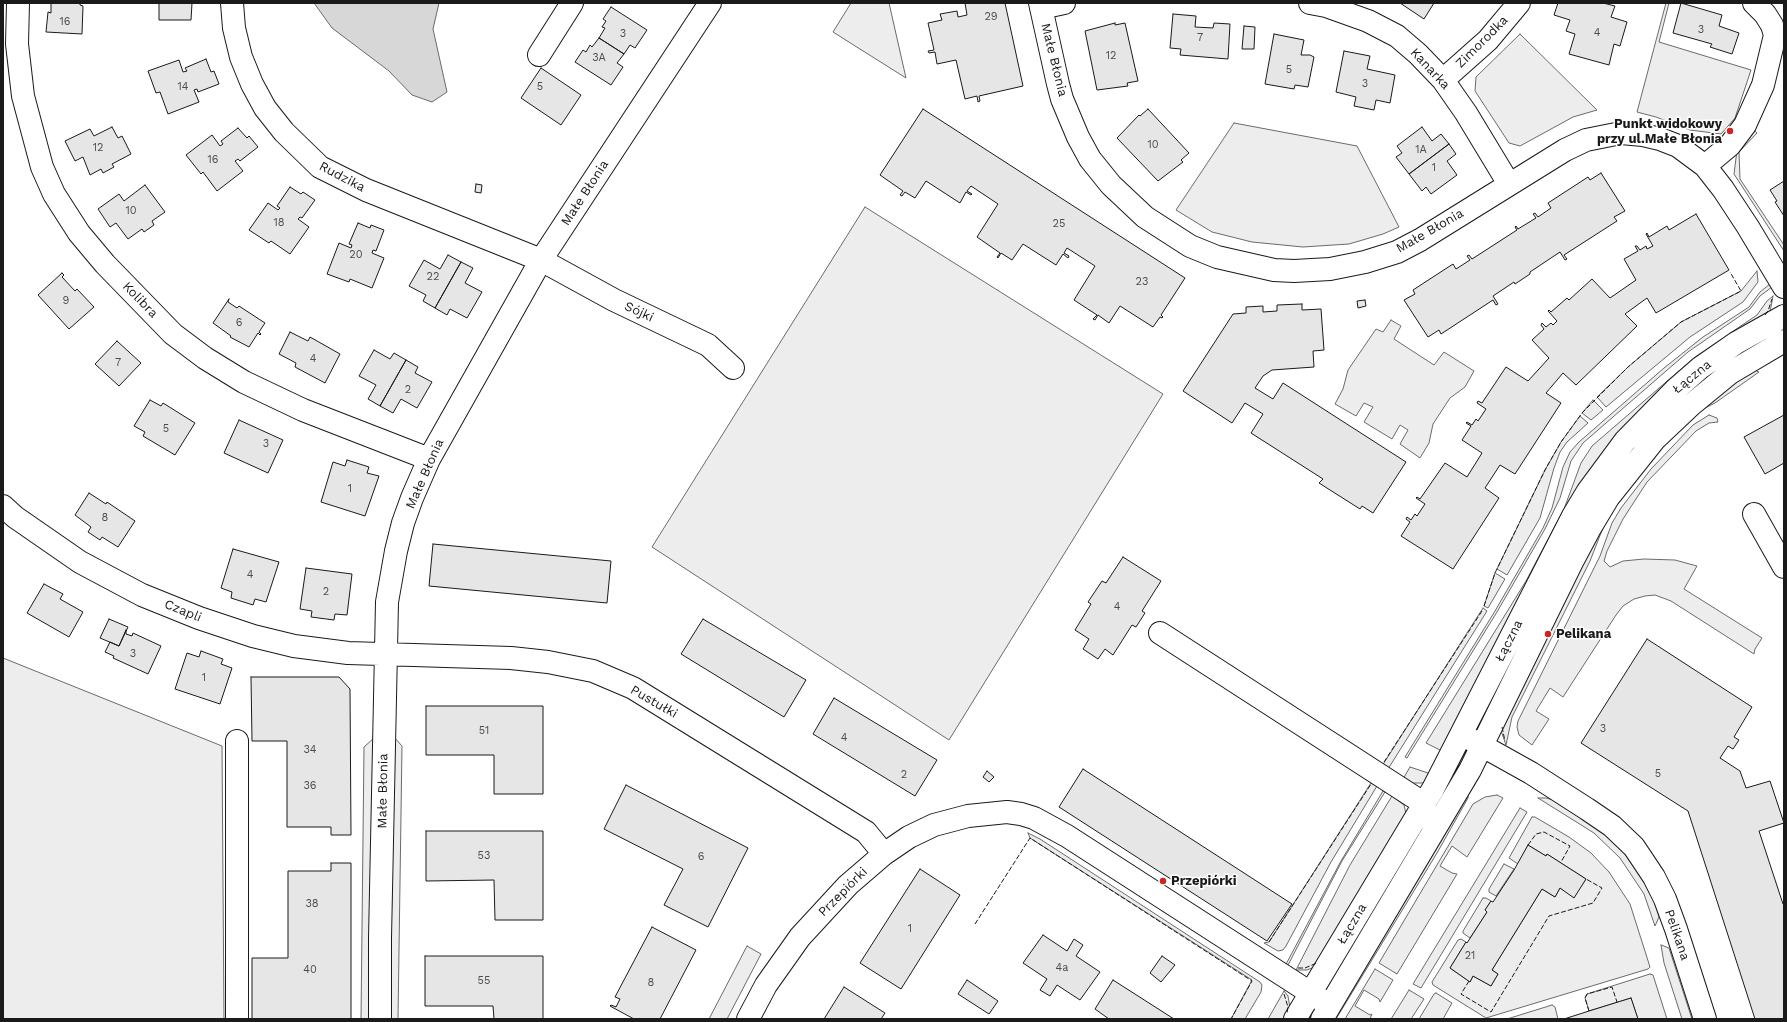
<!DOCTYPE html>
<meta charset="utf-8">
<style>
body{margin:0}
#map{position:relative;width:1787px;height:1022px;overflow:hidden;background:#fff;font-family:"Work Sans",sans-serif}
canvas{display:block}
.frame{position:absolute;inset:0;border:4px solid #1a1a1a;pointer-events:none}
</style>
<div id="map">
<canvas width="1787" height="1022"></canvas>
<div class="frame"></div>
</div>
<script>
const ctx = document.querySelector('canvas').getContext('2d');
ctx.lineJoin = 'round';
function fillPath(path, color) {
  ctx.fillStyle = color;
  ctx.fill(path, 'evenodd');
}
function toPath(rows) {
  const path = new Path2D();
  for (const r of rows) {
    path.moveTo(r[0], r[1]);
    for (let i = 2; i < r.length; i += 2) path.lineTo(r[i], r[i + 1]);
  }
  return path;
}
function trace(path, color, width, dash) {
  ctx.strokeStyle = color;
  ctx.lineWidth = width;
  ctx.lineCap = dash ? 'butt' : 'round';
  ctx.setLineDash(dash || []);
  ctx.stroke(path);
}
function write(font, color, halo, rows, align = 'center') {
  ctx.font = font + ' "Work Sans",sans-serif';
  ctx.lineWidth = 3;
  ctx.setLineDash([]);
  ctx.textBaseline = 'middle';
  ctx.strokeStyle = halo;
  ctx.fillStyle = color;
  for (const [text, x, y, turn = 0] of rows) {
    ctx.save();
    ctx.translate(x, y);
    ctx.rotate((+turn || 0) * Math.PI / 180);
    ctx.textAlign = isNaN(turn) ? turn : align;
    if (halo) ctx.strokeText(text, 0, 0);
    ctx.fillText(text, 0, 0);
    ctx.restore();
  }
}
const built = toPath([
 [851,3,889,3,906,78,833,32,851,3],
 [1666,3,1669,3,1659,42,1751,70,1735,118,1721,134,1690,130,1656,117,1637,112,1666,3],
 [1520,34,1597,110,1573,117,1520,146,1509,143,1475,91,1476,77,1520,34],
 [1234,123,1357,146,1399,227,1383,234,1349,244,1303,247,1252,242,1212,232,1176,210,1234,123],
 [1755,131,1757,133,1739,152,1740,179,1784,245,1784,251,1734,174,1737,150,1755,131],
 [865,207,1163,394,949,740,652,547,865,207],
 [1757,271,1758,282,1743,302,1690,337,1606,407,1597,397,1628,367,1681,322,1741,291,1757,271],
 [1770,284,1772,287,1760,296,1750,309,1688,352,1583,443,1571,461,1560,498,1545,529,1497,612,1410,753,1407,758,1405,757,1495,611,1543,528,1552,508,1563,467,1570,452,1579,442,1664,368,1703,337,1749,307,1760,292,1770,284],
 [1773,296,1770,312,1660,395,1446,753,1426,743,1526,581,1564,509,1581,463,1592,446,1695,357,1757,315,1767,301,1773,296],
 [1391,320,1401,326,1394,339,1434,365,1444,352,1474,371,1465,387,1450,398,1433,424,1429,443,1420,458,1400,444,1408,430,1400,425,1392,439,1364,422,1373,407,1364,403,1356,416,1335,404,1343,389,1348,370,1376,329,1383,332,1391,320],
 [1750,368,1759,372,1715,403,1697,412,1682,425,1645,465,1615,505,1608,515,1590,561,1512,717,1506,745,1500,728,1501,718,1591,540,1614,502,1629,480,1665,438,1700,406,1750,368],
 [1593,400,1603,410,1591,420,1582,413,1593,400],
 [1709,415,1717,418,1718,422,1709,423,1696,431,1647,482,1623,519,1607,551,1604,561,1610,567,1623,561,1644,559,1675,560,1697,566,1684,589,1762,638,1755,649,1754,654,1671,601,1655,595,1645,596,1634,599,1623,606,1616,615,1563,697,1550,688,1536,711,1549,719,1532,745,1519,735,1517,727,1518,721,1600,556,1612,523,1621,508,1651,469,1693,425,1709,415],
 [1580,416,1588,423,1567,442,1560,452,1554,468,1540,518,1507,575,1497,569,1545,470,1561,442,1580,416],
 [1495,573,1505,579,1488,608,1484,606,1495,573],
 [1483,608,1487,611,1388,769,1382,766,1483,608],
 [3,658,222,746,224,1019,3,1019,3,658],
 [394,737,402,746,398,1019,390,1019,394,737],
 [374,738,370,1019,361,1019,364,747,374,738],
 [1410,767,1434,775,1428,781,1422,783,1411,783,1403,779,1410,767],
 [1371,783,1377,786,1331,862,1286,946,1283,950,1278,951,1264,943,1269,942,1371,783],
 [1383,791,1385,792,1342,861,1287,967,1285,966,1341,861,1383,791],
 [1468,794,1468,798,1437,853,1336,1019,1329,1019,1468,794],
 [1497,795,1503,798,1467,857,1452,846,1440,866,1452,873,1457,874,1397,974,1379,963,1473,804,1485,797,1497,795],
 [1392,796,1404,805,1407,818,1317,966,1307,970,1296,970,1350,865,1392,796],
 [1538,798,1546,798,1557,801,1601,830,1622,850,1641,877,1655,903,1659,917,1655,926,1644,894,1620,858,1594,833,1538,798],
 [1520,808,1527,812,1421,988,1413,984,1520,808],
 [1532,817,1535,817,1569,837,1591,853,1609,872,1630,904,1650,967,1648,969,1486,1018,1433,985,1432,982,1458,940,1461,939,1466,942,1450,968,1470,982,1473,976,1491,986,1498,974,1492,970,1542,889,1555,897,1560,888,1574,897,1586,879,1547,854,1546,856,1528,845,1518,864,1509,858,1532,817],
 [1028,833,1040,839,1260,982,1262,985,1261,992,1245,1019,1231,1019,1252,980,1030,838,1028,833],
 [1504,864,1514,869,1496,896,1489,892,1489,889,1504,864],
 [1483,898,1486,898,1491,901,1485,910,1487,912,1470,938,1463,933,1463,931,1483,898],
 [1661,945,1669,948,1692,1019,1682,1019,1664,963,1661,945],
 [747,946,761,954,727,1019,709,1019,747,946],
 [1375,969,1393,980,1380,1002,1379,999,1364,990,1355,1006,1370,1015,1372,1014,1370,1019,1345,1019,1375,969],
 [1650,974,1653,975,1667,1019,1638,1019,1631,998,1589,1011,1585,998,1587,994,1650,974],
 [1409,990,1424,999,1411,1019,1391,1019,1409,990],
 [1284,991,1288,996,1290,1008,1288,1019,1268,1019,1284,991],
 [1436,993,1452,1003,1443,1019,1419,1019,1434,994,1436,993],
 [1552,1005,1555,1007,1558,1019,1507,1019,1552,1005]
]);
const water = toPath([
 [314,3,439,3,433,29,447,92,432,102,412,95,389,71,332,28,314,3]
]);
const building = toPath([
 [51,3,80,3,80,5,83,6,82,34,46,32,48,12,51,13,51,3],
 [159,3,192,3,191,20,159,20,159,3],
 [965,3,1005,3,1023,86,979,96,980,101,978,102,977,96,965,99,956,60,937,64,935,52,929,53,928,51,934,50,928,23,942,20,940,14,957,11,958,17,967,15,965,3],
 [1400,3,1434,3,1424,19,1400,3],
 [1558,3,1603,3,1615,6,1611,17,1627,22,1620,46,1614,44,1609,65,1569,54,1575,34,1566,31,1570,20,1554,15,1558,3],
 [1681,3,1722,15,1719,26,1739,33,1732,54,1710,47,1712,44,1673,33,1681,3],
 [611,7,647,30,635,48,630,45,624,54,599,38,605,28,602,27,606,21,603,19,611,7],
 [1173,14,1196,16,1195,27,1213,28,1214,23,1230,24,1228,59,1180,55,1181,49,1170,48,1173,14],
 [1115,23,1115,25,1125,23,1138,81,1127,83,1128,86,1097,90,1085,31,1115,23],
 [1244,26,1255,27,1254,49,1242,49,1244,26],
 [1274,34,1304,40,1301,55,1310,55,1314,57,1308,87,1295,85,1294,89,1265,84,1274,34],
 [599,38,624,54,617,63,623,67,611,85,575,62,583,50,586,52,590,45,592,47,599,38],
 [1344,51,1370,56,1367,69,1395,75,1390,103,1376,100,1374,110,1354,106,1356,97,1336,92,1344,51],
 [206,59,211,72,214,71,219,84,198,92,197,89,194,90,199,102,168,114,160,92,156,93,148,71,179,60,183,72,187,71,185,68,206,59],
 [541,68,581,95,561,125,521,98,541,68],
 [923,109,1185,278,1161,315,1163,317,1162,318,1160,317,1153,327,1120,306,1109,323,1098,315,1095,320,1093,319,1097,315,1074,300,1095,266,1067,248,1064,253,1069,256,1068,258,1063,254,1056,265,1023,244,1012,260,1001,253,998,258,997,257,1000,253,977,237,998,204,971,186,967,191,972,194,971,195,966,192,960,203,926,181,915,198,905,192,902,196,900,195,903,191,880,175,923,109],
 [1148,109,1189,153,1181,160,1183,162,1158,181,1117,138,1139,115,1140,116,1148,109],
 [112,127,118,138,122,136,131,154,112,164,114,167,103,173,101,169,90,175,83,157,75,161,65,141,90,129,94,136,112,127],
 [1422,127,1432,141,1441,134,1449,144,1409,174,1396,157,1402,153,1397,146,1422,127],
 [238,128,247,138,249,136,258,147,240,161,238,159,235,161,243,171,217,191,203,172,201,174,186,155,212,135,220,146,223,144,221,141,238,128],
 [1449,144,1456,154,1447,161,1457,175,1431,194,1426,187,1422,191,1409,174,1449,144],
 [1601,173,1625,211,1614,217,1617,221,1564,255,1567,259,1565,260,1560,252,1530,272,1530,274,1515,284,1514,282,1493,296,1498,304,1496,305,1493,300,1441,334,1439,330,1428,337,1404,300,1415,294,1413,290,1453,264,1456,269,1470,260,1467,256,1469,255,1472,259,1517,230,1515,227,1516,226,1518,229,1536,218,1533,214,1535,213,1538,217,1551,208,1548,203,1588,177,1590,180,1601,173],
 [1784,181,1784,216,1775,202,1777,201,1770,190,1784,181],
 [476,184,482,185,481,193,475,192,476,184],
 [145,185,165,212,152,221,154,225,144,232,142,229,128,239,116,223,110,227,98,209,119,194,124,201,145,185],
 [290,187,301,194,303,192,315,200,302,218,300,217,298,219,309,227,290,254,271,241,269,243,249,230,268,203,278,210,280,208,277,206,290,187],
 [1696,214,1729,270,1656,313,1647,298,1625,314,1637,326,1576,385,1563,373,1546,393,1561,403,1515,474,1500,465,1485,488,1499,498,1453,569,1401,536,1410,522,1406,519,1407,517,1411,520,1415,514,1417,516,1425,504,1416,498,1417,497,1420,499,1445,463,1467,477,1482,453,1462,440,1471,426,1466,423,1467,422,1472,425,1476,419,1478,421,1486,409,1477,403,1478,401,1482,403,1506,367,1528,381,1549,358,1532,340,1544,329,1541,325,1542,323,1546,327,1551,323,1553,325,1557,321,1548,311,1549,310,1551,312,1567,298,1569,300,1592,279,1610,298,1636,280,1624,259,1638,251,1635,246,1637,246,1640,250,1646,246,1647,249,1653,246,1646,234,1647,233,1649,237,1667,226,1669,230,1696,214],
 [358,223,370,228,371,225,384,230,376,251,373,250,372,253,384,258,372,288,350,279,349,282,327,274,339,243,351,248,352,245,349,244,358,223],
 [448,255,461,262,435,308,423,301,426,295,409,286,424,260,440,269,448,255],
 [461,262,473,268,465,283,482,292,467,318,450,309,447,315,435,308,461,262],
 [62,273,64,275,62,277,75,291,77,289,94,307,69,329,38,295,62,273],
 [229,299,228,302,237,308,239,306,265,323,259,332,261,334,260,335,258,333,249,347,230,337,231,336,213,323,229,299],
 [1365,300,1366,306,1358,308,1357,301,1365,300],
 [1302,304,1302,310,1321,309,1324,350,1313,351,1314,367,1272,370,1263,376,1255,388,1273,399,1283,383,1406,462,1373,513,1362,506,1360,509,1319,483,1323,479,1251,433,1263,414,1245,403,1232,423,1183,391,1233,314,1246,313,1246,307,1263,306,1263,312,1277,311,1277,305,1302,304],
 [290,332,308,341,310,337,340,354,325,383,295,367,296,363,279,354,290,332],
 [117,341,141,363,119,386,95,364,117,341],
 [374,350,390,359,394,353,406,360,380,406,368,399,376,385,359,376,374,350],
 [406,360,418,367,415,373,432,382,417,408,401,399,393,413,380,406,406,360],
 [150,400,161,406,163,403,195,423,175,455,143,436,145,432,134,426,150,400],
 [1784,415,1784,463,1765,474,1744,437,1784,415],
 [239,420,283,440,268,473,224,453,239,420],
 [347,460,369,467,367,473,379,476,365,516,321,502,333,462,345,466,347,460],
 [89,493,106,504,107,502,135,521,118,547,102,537,100,540,88,532,91,527,75,515,89,493],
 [433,544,611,561,607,603,429,586,433,544],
 [233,549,279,562,266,602,255,599,253,605,231,598,232,592,221,588,233,549],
 [1123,557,1161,581,1142,611,1145,613,1136,627,1132,625,1113,655,1105,649,1098,659,1083,649,1089,639,1075,630,1091,604,1088,602,1102,581,1106,583,1123,557],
 [306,568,352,574,347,615,335,614,334,620,311,617,312,611,300,609,306,568],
 [44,584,63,594,60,599,83,612,69,637,27,613,44,584],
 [109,619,128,627,119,646,100,638,109,619],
 [703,619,806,680,784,717,681,654,703,619],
 [126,630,126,634,132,636,133,633,161,646,148,674,113,658,114,656,105,652,110,642,119,646,126,630],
 [1647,639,1752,707,1734,737,1739,740,1733,749,1728,746,1720,758,1740,771,1746,788,1770,781,1784,823,1759,831,1783,904,1784,904,1784,1019,1755,1019,1688,811,1581,743,1647,639],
 [201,651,223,659,221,664,232,668,220,704,175,689,187,653,199,657,201,651],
 [251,677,339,677,350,689,351,835,331,835,331,827,287,827,287,741,252,741,251,677],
 [834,698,937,760,915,796,813,734,834,698],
 [426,706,543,706,543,794,494,794,494,755,426,755,426,706],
 [1083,769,1292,904,1267,941,1059,807,1083,769],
 [987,771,994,777,989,782,983,777,987,771],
 [626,785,748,848,708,927,664,905,683,869,604,829,626,785],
 [426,831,543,831,543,920,495,920,494,880,426,881,426,831],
 [1528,845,1546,856,1547,854,1586,879,1574,898,1560,888,1555,897,1542,889,1492,970,1498,974,1491,986,1473,976,1470,982,1450,968,1466,942,1467,943,1487,912,1485,910,1491,901,1493,902,1514,870,1528,845],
 [331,863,351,863,351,1019,252,1019,252,958,288,958,288,871,331,871,331,863],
 [920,869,960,895,901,989,860,963,920,869],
 [652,927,696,950,660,1019,634,1019,610,1006,611,1005,616,1007,620,999,615,997,652,927],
 [1043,935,1067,951,1074,939,1083,945,1076,956,1100,972,1080,1000,1057,985,1050,996,1040,990,1047,979,1023,963,1043,935],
 [425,956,543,956,543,1019,494,1019,493,1006,425,1006,425,956],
 [1162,956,1175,965,1161,982,1150,973,1162,956],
 [967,980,998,1001,989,1014,958,994,967,980],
 [1113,980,1174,1019,1109,1019,1095,1009,1113,980],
 [844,987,885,1013,881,1019,824,1019,844,987],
 [1631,998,1638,1019,1564,1019,1589,1011,1631,998]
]);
const minor = toPath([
 [18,3,17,44,23,96,42,167,54,194,79,233,105,264,173,334,205,358,244,382,303,410,429,459],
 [232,3,234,28,241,57,252,84,265,108,284,132,320,167,366,190,541,260,614,300,708,345,733,368],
 [1040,3,1058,84,1062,99,1078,137,1090,159,1111,185,1145,217,1190,246,1217,257,1274,270,1294,271,1330,269,1365,262,1397,252,1420,240,1565,150,1586,140,1621,133,1643,135,1660,139,1678,146,1705,166,1723,189,1748,227,1784,287],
 [1310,3,1326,6,1368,21,1397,36,1418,54,1443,80,1466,113,1509,184],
 [1041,8,1064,3],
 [539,55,572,3],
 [1443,80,1488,40,1519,3],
 [1705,166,1730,145,1745,125,1763,85,1775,35,1772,25,1765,14,1754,3],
 [3,506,15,517,80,562,142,595,199,618,253,636,294,646,348,653,511,658,548,662,593,671,633,688,866,832,884,854],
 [1754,514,1784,567],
 [1160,633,1420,801,1428,815,1428,819],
 [1470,739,1531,773,1587,809,1612,826,1634,847,1654,877,1665,899,1676,929,1705,1019],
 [237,741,237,1019],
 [380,1019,380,938,387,602,396,551,403,523,412,498,429,459,541,260,710,3],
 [748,1019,766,985,800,937,848,885,884,854,909,837,934,825,968,816,1007,812,1021,814,1034,818,1067,836,1323,1001],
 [1295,1019,1433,789,1573,516,1588,491,1625,441,1676,389,1700,368,1736,343,1784,316],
 [1322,1019,1470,770,1573,560,1590,528,1608,498,1655,439,1691,405,1730,373,1784,341]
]);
const fence = toPath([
 [1765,315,1768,311,1772,299],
 [1484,606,1495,573,1545,470,1561,442,1582,413,1628,367,1681,322,1741,291,1730,272],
 [1502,727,1505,741],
 [1384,762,1482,611],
 [1528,845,1536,834,1544,832,1570,846,1561,862],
 [975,924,1030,838,1252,981,1231,1019],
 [1269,942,1371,784],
 [1298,968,1305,968,1317,963],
 [1469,981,1461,994,1491,1012,1549,916,1593,903,1602,888,1586,879],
 [1284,994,1288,1007,1287,1013],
 [1589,1011,1585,998,1587,994,1612,987,1617,1002]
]);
const markers = [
 [1730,131,4,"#c62828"],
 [1548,634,4,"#c62828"],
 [1163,881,4,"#c62828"]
];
const numberNames = [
 ["29",991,17],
 ["16",65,22],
 ["3",1701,30],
 ["4",1597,33],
 ["3",623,34],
 ["7",1200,38],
 ["12",1111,56],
 ["3A",599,58],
 ["5",1289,70],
 ["3",1365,84],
 ["14",183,87],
 ["5",540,87],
 ["10",1153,145],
 ["12",98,148],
 ["1A",1421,150],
 ["16",213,160],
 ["1",1434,168],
 ["10",131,211],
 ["18",279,223],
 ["25",1059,224],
 ["20",356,255],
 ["22",433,277],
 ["23",1142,282],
 ["9",66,301],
 ["6",239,323],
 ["4",313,359],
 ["7",118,363],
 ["2",408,390],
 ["5",166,429],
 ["3",266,444],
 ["1",350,489],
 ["8",105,518],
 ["4",250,575],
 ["2",326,592],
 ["4",1117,607],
 ["3",133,654],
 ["1",204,678],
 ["3",1603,729],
 ["51",484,731],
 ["4",844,738],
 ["34",310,750],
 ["5",1658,774],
 ["2",904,775],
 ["36",310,786],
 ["53",484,856],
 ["6",701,857],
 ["38",312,904],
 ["1",910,929],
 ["21",1470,956],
 ["4a",1062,968],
 ["40",310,970],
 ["55",484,981],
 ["8",651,983]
];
const streetNames = [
 ["Zimorodka",1482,42,-45],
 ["Małe Błonia",1054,60,76],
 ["Kanarka",1430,69,47],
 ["Rudzika",342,177,28],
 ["Małe Błonia",585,193,-57],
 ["Małe Błonia",1430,231,-30],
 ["Kolibra",140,300,46],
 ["Sójki",639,312,25],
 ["Łączna",1692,377,-39],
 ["Małe Błonia",425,474,-66],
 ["Czapli",183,611,22],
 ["Łączna",1509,641,-63],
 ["Pustułki",654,702,30],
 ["Małe Błonia",383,791,-89],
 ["Przepiórki",843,892,-45],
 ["Łączna",1352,924,-59],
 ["Pelikana",1677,935,71]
];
const poiNames = [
 ["Punkt widokowy",1722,124,"right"],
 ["przy ul.Małe Błonia",1722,139,"right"],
 ["Pelikana",1556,634],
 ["Przepiórki",1171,881]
];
fillPath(built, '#ededed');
trace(built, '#6a6a6a', 1);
fillPath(water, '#d7d7d7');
trace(water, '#6a6a6a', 1);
fillPath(building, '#e6e6e6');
trace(building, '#1a1a1a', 1);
trace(minor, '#1a1a1a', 24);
trace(minor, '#fff', 22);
trace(fence, '#1a1a1a', 1, [5, 2]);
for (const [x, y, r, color] of markers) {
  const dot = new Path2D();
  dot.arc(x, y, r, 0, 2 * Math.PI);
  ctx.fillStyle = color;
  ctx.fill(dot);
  trace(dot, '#fff', 1.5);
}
write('11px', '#4d4d4d', null, numberNames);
write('13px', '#1a1a1a', '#fff', streetNames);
write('bold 13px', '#1a1a1a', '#fff', poiNames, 'left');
</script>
